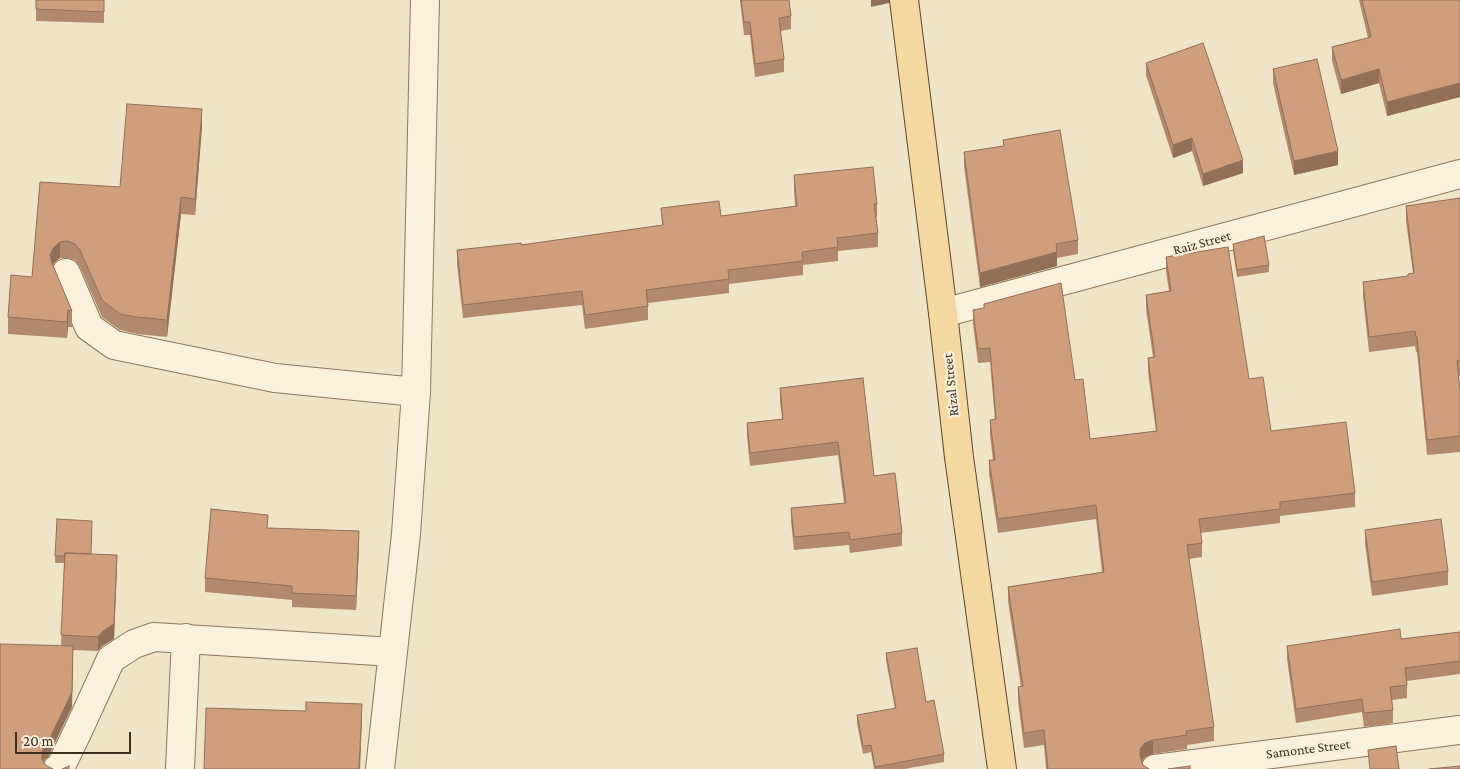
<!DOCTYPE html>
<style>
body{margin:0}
#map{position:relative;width:1460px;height:769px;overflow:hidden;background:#f0e4c8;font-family:"Crimson Pro",serif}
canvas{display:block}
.scale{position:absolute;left:15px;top:732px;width:116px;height:22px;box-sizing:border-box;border:2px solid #3d2e20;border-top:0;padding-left:6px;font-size:15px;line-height:18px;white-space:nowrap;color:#3d2e20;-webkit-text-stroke:4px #f7eed8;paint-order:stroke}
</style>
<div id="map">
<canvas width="1460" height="769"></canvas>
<div class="scale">20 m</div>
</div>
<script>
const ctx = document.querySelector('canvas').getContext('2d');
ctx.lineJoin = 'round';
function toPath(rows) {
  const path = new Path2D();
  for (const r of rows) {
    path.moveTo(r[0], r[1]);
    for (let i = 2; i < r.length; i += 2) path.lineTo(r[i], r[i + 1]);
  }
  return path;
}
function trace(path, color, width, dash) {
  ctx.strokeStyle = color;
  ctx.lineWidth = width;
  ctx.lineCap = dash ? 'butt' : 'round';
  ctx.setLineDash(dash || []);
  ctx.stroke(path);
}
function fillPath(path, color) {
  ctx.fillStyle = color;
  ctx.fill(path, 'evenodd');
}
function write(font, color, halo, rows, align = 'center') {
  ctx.font = font + ' "Crimson Pro",serif';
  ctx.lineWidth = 4.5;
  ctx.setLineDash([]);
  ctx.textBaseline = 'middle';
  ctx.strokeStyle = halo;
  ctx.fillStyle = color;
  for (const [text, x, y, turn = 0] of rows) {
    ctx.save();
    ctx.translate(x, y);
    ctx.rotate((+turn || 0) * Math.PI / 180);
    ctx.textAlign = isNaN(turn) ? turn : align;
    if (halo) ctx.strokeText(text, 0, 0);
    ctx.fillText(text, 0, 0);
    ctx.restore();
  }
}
const street = toPath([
 [66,273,89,327,114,345,275,378,416,392],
 [943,313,1460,174],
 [57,769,60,768,77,733,111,659,134,644,154,637,393,652],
 [180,769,186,638],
 [380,769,406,534,416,392,425,0],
 [1155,769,1460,730]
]);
const primary = toPath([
 [904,0,943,313,959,457,1002,769]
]);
const wall = toPath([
 [36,0,104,0,104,23,36,21],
 [740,0,789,0,791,16,791,29,780,31,784,59,784,72,755,77,750,35,744,35],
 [1359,0,1460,0,1460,97,1387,116,1379,83,1341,94,1332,61,1332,47,1368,38],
 [1146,63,1243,173,1203,186,1192,151,1173,158,1146,75],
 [1273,69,1338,165,1294,175,1273,83],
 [202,126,195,215,181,214,167,337,137,334,120,330,102,317,80,267,75,260,67,258,60,258,54,263,53,266,72,311,72,327,68,327,67,338,8,334,8,317,32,277,40,182,120,187],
 [1003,140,1078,240,1078,254,1057,258,1057,266,980,287,964,166,964,152,1003,146],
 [794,175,877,204,877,217,876,217,878,233,878,247,838,251,838,261,803,265,803,275,729,284,729,293,648,303,648,320,585,329,582,305,463,318,457,264,457,250,521,245,662,225,661,208,721,216,795,206,794,189],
 [1460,198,1460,376,1459,376,1460,391,1460,452,1427,455,1417,352,1416,352,1415,346,1369,352,1363,297,1363,282,1408,276,1413,273,1406,221,1406,206],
 [1233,244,1269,265,1269,272,1237,277,1233,251],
 [1166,257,1249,379,1271,431,1355,493,1355,507,1280,516,1280,523,1200,533,1202,543,1202,557,1189,559,1214,727,1214,741,1187,745,1187,749,1153,754,1145,757,1142,762,1143,765,1149,769,1046,769,1044,745,1024,748,1018,701,1018,687,1021,687,1008,601,1008,587,1102,572,1096,519,998,533,989,474,989,460,993,460,990,435,990,420,995,420,990,362,978,363,973,324,973,310,984,309,984,304,1075,380,1090,439,1156,431,1148,372,1148,358,1153,357,1146,309,1146,295,1169,291,1166,271],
 [863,378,874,476,902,533,902,546,850,553,849,545,794,550,791,521,791,508,844,503,838,455,750,466,747,436,747,423,782,419,780,401,780,388],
 [268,528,359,545,356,610,292,607,292,600,205,592,205,578],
 [1365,530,1448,571,1448,585,1372,596,1365,544],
 [91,554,117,569,114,639,102,646,98,651,73,650,72,707,48,757,45,759,0,769,61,646,64,563,55,563,55,556],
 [1460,632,1460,674,1407,681,1407,698,1392,700,1393,710,1393,723,1364,727,1362,712,1296,723,1287,659,1287,646,1401,639],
 [886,653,926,702,944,754,944,762,904,769,874,769,871,752,863,754,857,723,857,715,895,709,886,660]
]);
const shadedWall = toPath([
 [871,0,889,0,889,3,871,7],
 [1379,69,1379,83,1341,94,1341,80],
 [1460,83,1460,97,1387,116,1387,102],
 [202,109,202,126,195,215,195,199],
 [1192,138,1192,151,1173,158,1173,145],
 [1338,151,1338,165,1294,175,1294,161],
 [1243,160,1243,173,1203,186,1203,174],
 [181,197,181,214,167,337,167,320],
 [60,242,60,258,54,263,50,272,50,255,54,247],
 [1057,252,1057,266,980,287,980,273],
 [68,310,68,327,67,338,67,322],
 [359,531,359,545,356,610,356,596],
 [117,555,114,639,102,646,98,651,98,637],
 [73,646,72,707,48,757,45,759,42,766,42,752,45,744],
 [362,704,362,718,360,769,359,769],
 [1153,740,1153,754,1145,757,1140,763,1140,749,1145,743]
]);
const building = toPath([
 [36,0,104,0,104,12,36,9,36,0],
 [741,0,789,0,791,16,779,18,784,59,755,64,750,22,744,22,741,0],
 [1362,0,1460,0,1460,83,1387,102,1379,69,1341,80,1332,47,1371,37,1362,0],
 [1203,43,1243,160,1203,174,1192,138,1173,145,1146,63,1203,43],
 [1317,59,1338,151,1294,161,1273,69,1317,59],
 [127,104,202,109,195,199,181,197,167,320,137,317,120,314,102,300,80,250,75,244,67,241,60,242,54,247,50,255,52,263,72,311,68,310,67,322,8,317,11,275,32,277,40,182,120,187,127,104],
 [1060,130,1078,240,1056,244,1057,252,980,273,964,152,1004,146,1003,140,1060,130],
 [873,167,877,204,874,204,878,233,837,238,838,247,802,252,803,261,728,270,729,279,646,290,648,306,585,315,582,291,463,305,457,250,521,243,521,245,663,225,661,208,719,201,721,216,797,206,794,175,873,167],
 [1460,198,1460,360,1457,361,1460,391,1460,436,1427,440,1417,337,1416,337,1415,331,1369,337,1363,282,1408,276,1408,274,1414,273,1406,206,1460,198],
 [1264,236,1269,265,1237,270,1233,244,1264,236],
 [1228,247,1249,379,1263,377,1271,431,1346,422,1355,493,1280,502,1280,509,1199,519,1202,543,1187,545,1214,727,1186,731,1187,735,1153,740,1145,743,1140,749,1140,756,1143,765,1149,769,1048,769,1044,730,1024,733,1018,687,1023,686,1008,587,1104,572,1096,505,998,519,989,460,995,460,990,420,996,419,990,348,978,349,973,310,984,308,984,304,1061,283,1075,380,1083,379,1090,439,1157,431,1148,358,1155,357,1146,295,1171,291,1166,257,1228,247],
 [863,378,874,476,895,473,902,533,850,540,849,532,794,537,791,508,846,503,838,442,750,453,747,423,783,419,780,388,863,378],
 [211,509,268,515,267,528,359,531,356,596,292,593,292,586,205,578,211,509],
 [57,519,92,521,91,554,65,553,65,556,55,556,57,519],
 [1441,519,1448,571,1372,582,1365,530,1441,519],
 [65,553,117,555,114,624,102,632,98,637,61,635,65,553],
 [1400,629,1401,639,1460,632,1460,661,1405,668,1407,685,1390,687,1393,710,1364,713,1362,699,1296,709,1287,646,1400,629],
 [0,644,73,646,72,692,48,742,45,744,42,752,42,760,47,766,53,769,0,769,0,644],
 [917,648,926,702,934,700,944,754,875,767,871,745,863,746,857,715,896,708,886,653,917,648],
 [306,702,362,704,359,769,204,769,206,708,306,711,306,702],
 [1396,746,1399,769,1370,769,1368,750,1396,746],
 [69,766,69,769,62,769,69,766],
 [1190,766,1190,769,1168,769,1190,766],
 [1460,766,1460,769,1429,769,1460,766]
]);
const streetNames = [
 ["Raiz Street",1202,243,-15],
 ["Rizal Street",951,385,-96],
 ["Samonte Street",1308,749,-7]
];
trace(street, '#8d765c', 30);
trace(primary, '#5b4430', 30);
trace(street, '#faf1dc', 28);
trace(primary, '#f3d9a0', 28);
fillPath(wall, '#b2896c');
fillPath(shadedWall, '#916f58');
fillPath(building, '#cf9f7d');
trace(building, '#916f58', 1);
write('14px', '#3d2e20', '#f7eed8', streetNames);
</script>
